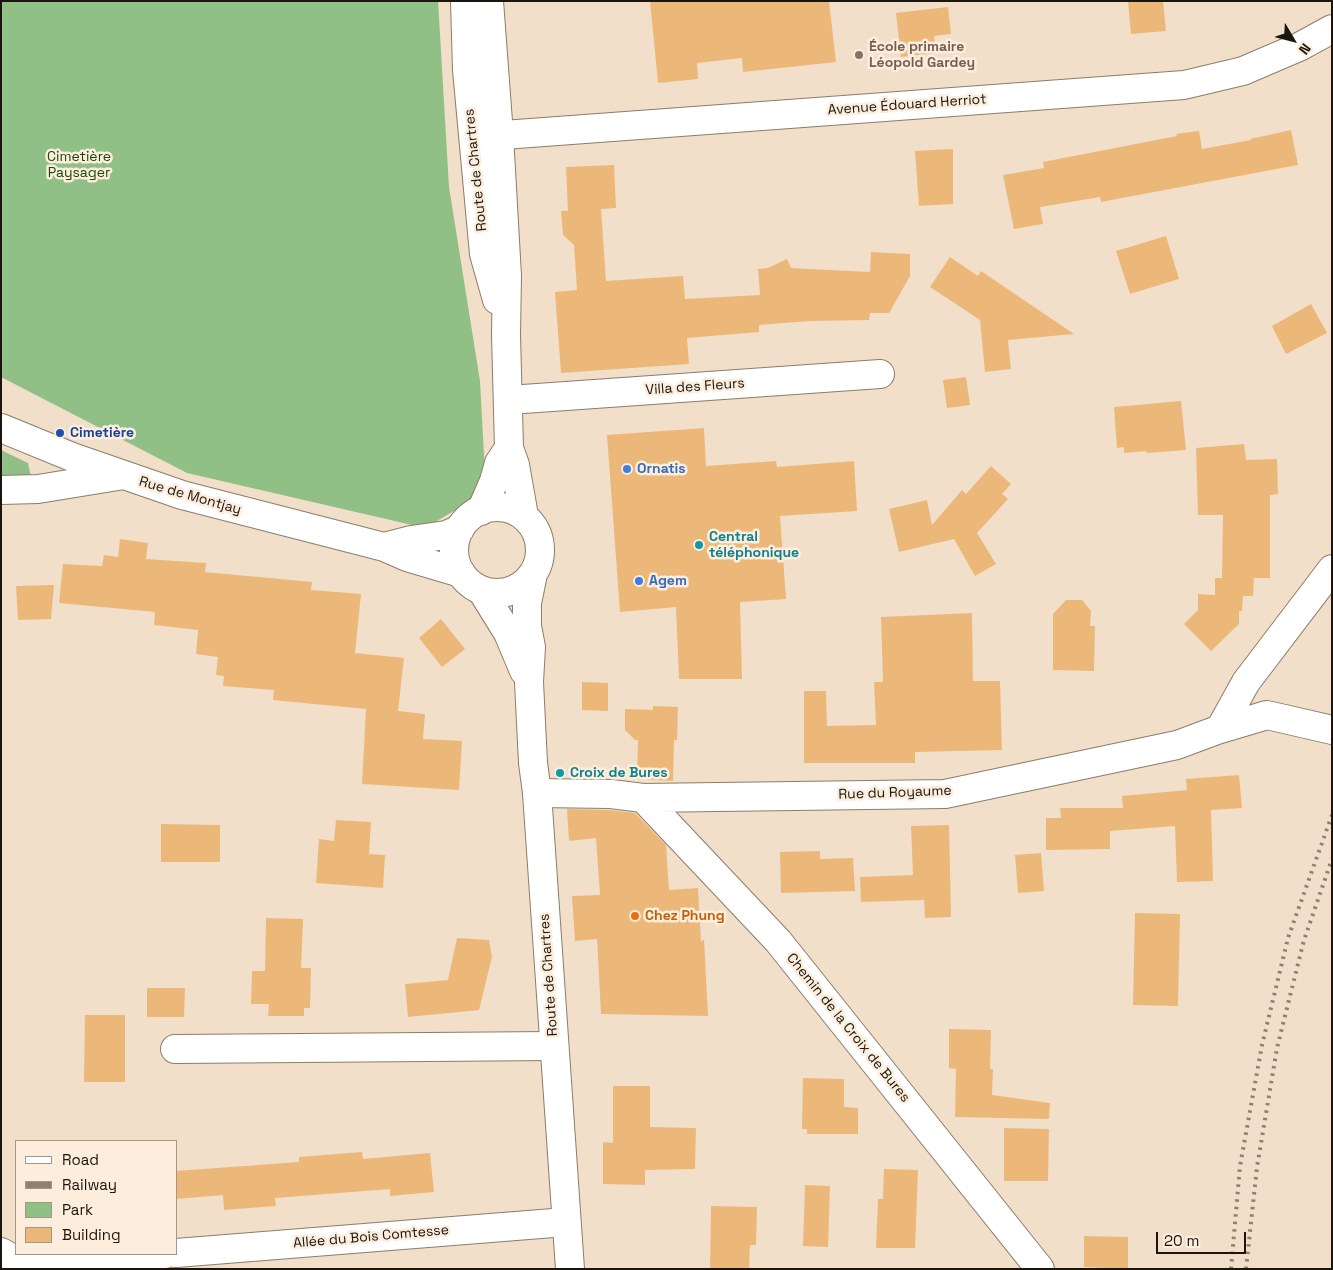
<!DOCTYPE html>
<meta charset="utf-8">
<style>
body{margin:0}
#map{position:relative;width:1333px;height:1270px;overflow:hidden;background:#f2dfca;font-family:"Space Grotesk",sans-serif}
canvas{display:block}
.frame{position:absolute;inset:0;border:2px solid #1b150d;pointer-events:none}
.legend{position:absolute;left:15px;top:1140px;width:162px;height:115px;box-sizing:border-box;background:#fceddc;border:1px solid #a29789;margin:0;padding:6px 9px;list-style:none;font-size:15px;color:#1b150d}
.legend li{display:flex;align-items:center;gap:10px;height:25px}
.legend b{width:25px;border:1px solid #a29789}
.north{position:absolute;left:1268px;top:15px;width:50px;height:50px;-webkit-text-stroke:4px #fceddc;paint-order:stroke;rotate:127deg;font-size:14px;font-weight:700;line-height:20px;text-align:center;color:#1b150d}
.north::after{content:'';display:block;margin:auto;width:18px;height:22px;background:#1b150d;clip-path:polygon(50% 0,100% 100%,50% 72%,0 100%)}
.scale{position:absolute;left:1156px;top:1232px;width:90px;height:22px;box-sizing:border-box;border:2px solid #1b150d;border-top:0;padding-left:6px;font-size:15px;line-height:18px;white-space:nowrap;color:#1b150d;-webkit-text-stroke:4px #fceddc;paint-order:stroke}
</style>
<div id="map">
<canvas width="1333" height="1270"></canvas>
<div class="frame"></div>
<ul class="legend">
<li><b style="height:6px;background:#fff"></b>Road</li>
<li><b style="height:6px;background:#8d8172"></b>Railway</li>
<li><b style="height:14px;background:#91c086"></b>Park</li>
<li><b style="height:14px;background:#ecb87a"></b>Building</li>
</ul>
<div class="north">N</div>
<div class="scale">20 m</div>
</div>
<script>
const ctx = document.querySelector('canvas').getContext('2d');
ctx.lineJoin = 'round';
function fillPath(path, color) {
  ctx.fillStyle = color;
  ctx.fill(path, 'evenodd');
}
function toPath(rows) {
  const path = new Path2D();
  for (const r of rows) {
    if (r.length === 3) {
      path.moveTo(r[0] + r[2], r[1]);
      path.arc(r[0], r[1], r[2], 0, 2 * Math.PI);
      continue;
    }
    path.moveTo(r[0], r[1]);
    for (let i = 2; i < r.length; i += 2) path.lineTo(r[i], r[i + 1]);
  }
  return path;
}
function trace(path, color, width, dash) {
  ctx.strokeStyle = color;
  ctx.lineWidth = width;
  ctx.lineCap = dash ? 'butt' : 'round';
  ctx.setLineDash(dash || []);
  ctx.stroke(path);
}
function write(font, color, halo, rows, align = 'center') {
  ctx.font = font + ' "Space Grotesk",sans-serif';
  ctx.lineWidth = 5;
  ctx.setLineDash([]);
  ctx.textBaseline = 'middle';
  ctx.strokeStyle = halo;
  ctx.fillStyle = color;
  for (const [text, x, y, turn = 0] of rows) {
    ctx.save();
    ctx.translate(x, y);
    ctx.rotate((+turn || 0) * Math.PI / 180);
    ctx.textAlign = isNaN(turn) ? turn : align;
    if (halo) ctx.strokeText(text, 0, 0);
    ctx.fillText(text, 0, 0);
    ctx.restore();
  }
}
const green = toPath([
 [1,1,438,1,449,187,480,381,486,492,425,528,187,473,1,377],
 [1,450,28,463,31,477,1,478]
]);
const building = toPath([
 [650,1,829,1,836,62,743,72,742,58,697,63,698,79,658,83],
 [1128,1,1163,1,1166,31,1131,34],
 [948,7,951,34,934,36,936,53,901,57,896,13],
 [1291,130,1298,165,1101,202,1100,197,1040,207,1043,224,1014,229,1003,175,1044,168,1043,162,1177,136,1176,134,1199,131,1202,149,1251,140,1250,139],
 [953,149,953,204,919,206,915,151],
 [614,165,616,208,601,209,606,281,683,276,685,299,760,295,758,269,768,268,787,259,791,268,870,272,871,252,910,254,910,276,889,313,870,313,869,320,810,321,759,325,759,332,687,338,689,364,561,373,555,292,577,290,574,245,563,235,561,211,568,211,566,167],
 [1166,236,1179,279,1130,294,1116,251],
 [950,257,978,276,981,271,1074,334,1008,340,1011,369,985,372,980,320,930,287],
 [1311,304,1327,333,1286,354,1272,326],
 [966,377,970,405,947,408,943,380],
 [1181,401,1186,450,1146,453,1147,451,1124,453,1124,447,1117,448,1114,407],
 [704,428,706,466,776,461,777,467,854,461,857,511,780,516,786,599,740,602,742,679,679,679,676,607,620,612,607,435],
 [1244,444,1246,460,1277,459,1278,494,1270,495,1270,578,1254,578,1253,596,1243,596,1242,611,1239,611,1239,624,1211,651,1184,624,1198,610,1198,594,1215,595,1215,578,1222,578,1223,515,1198,515,1196,448],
 [991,466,1011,484,1002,494,1008,499,977,533,996,564,975,576,954,539,899,552,889,509,927,500,932,525,962,490,966,494],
 [120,539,148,543,146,559,206,563,205,572,312,582,311,590,361,594,355,653,404,658,398,711,425,714,423,739,462,741,459,790,362,784,366,709,273,700,274,690,223,686,224,676,216,675,218,657,196,654,198,630,154,625,155,612,59,603,63,564,102,566,104,555,118,557],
 [54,585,51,619,18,620,16,586],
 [1066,600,1082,600,1091,611,1090,626,1095,626,1094,671,1053,670,1053,614],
 [972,613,973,681,1000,681,1002,750,915,752,915,763,804,763,804,691,826,691,827,726,876,725,874,682,883,682,881,617],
 [441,619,465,649,442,667,419,638],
 [582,682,608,683,608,711,582,710],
 [653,706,678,707,677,740,674,740,673,781,637,779,638,740,635,740,625,730,625,709,653,710],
 [1239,775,1242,808,1211,810,1213,881,1177,882,1175,826,1110,831,1110,849,1046,850,1046,818,1061,818,1060,808,1123,808,1122,796,1187,790,1186,779],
 [567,809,610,810,635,813,666,845,669,890,698,888,701,942,704,939,708,1016,601,1014,597,939,575,941,572,896,600,895,596,838,569,841],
 [336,820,371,822,369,854,385,855,383,888,316,883,319,839,334,841],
 [161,824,220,825,220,862,161,862],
 [949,825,951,917,925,918,924,900,861,902,860,877,913,875,911,826],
 [820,851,820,859,853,858,855,891,781,893,780,852],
 [1041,853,1044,891,1018,893,1015,855],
 [1135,913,1180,914,1178,1006,1133,1005],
 [266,918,303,919,301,968,311,968,310,1008,304,1008,304,1016,268,1016,269,1004,251,1004,252,971,265,971],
 [457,938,489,940,492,957,479,1010,408,1017,405,984,448,980],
 [147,988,185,988,184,1017,147,1017],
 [85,1015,125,1015,125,1082,84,1082],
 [949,1029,991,1030,990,1069,993,1069,992,1095,1050,1103,1049,1119,955,1117,956,1069,949,1068],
 [803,1078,844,1079,844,1107,858,1108,858,1134,807,1134,807,1129,802,1129],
 [613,1086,650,1086,650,1127,696,1128,695,1169,645,1170,645,1185,603,1184,603,1142,613,1143],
 [1004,1128,1049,1129,1048,1181,1004,1181],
 [362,1152,363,1159,430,1153,434,1192,390,1196,390,1189,275,1198,276,1206,224,1210,223,1195,176,1199,176,1171,299,1162,299,1157],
 [884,1169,918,1170,915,1248,876,1248,878,1199,883,1199],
 [805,1185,830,1186,828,1247,803,1246],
 [711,1206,757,1207,756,1245,750,1245,749,1269,710,1269],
 [1084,1236,1128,1237,1128,1269,1084,1267]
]);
const street = toPath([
 [476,137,1184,85,1243,71,1299,47,1332,29],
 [509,400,880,374],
 [1,428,72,457,182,495,384,547,407,557,461,573],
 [1,490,38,489,118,476],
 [384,547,411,540,446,535,460,529],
 [1220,729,1246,682,1332,569],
 [537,793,611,794,643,798,945,794,1177,745,1220,729,1267,715,1332,730],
 [643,798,778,941,1040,1269],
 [175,1049,553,1046],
 [1,1252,24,1265,165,1254],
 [176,1253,566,1222]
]);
const secondary = toPath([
 [465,1,467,70,484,254,497,300],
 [489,1,499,135,507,276,506,335,509,448,515,465,524,516],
 [497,550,43],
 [481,511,494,481,499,463,509,448],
 [533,574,527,603,527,626,531,647,529,682,533,763,537,793,570,1269],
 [482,591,508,633,524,671]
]);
const rail = toPath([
 [1231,1269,1240,1166,1262,1045,1288,938,1332,815],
 [1246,1269,1257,1167,1277,1048,1304,940,1332,859]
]);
const markers = [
 [859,55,5,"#8d6e63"],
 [60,433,5,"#1a4fb4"],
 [627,469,5,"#3f7fe0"],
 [699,545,5,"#0f9aa8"],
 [639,581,5,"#3f7fe0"],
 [560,773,5,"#0f9aa8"],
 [635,916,5,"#e8710a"]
];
const educationNames = [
 ["École primaire",869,47],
 ["Léopold Gardey",869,63]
];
const streetNames = [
 ["Avenue Édouard Herriot",907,105,-4],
 ["Route de Chartres",476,170,-96],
 ["Villa des Fleurs",695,387,-4],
 ["Rue de Montjay",190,496,16],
 ["Rue du Royaume",895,793,-2],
 ["Route de Chartres",549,975,-94],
 ["Chemin de la Croix de Bures",848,1028,51],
 ["Allée du Bois Comtesse",371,1237,-5]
];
const parkNames = [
 ["Cimetière",79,157],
 ["Paysager",79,173]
];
const transitNames = [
 ["Cimetière",70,433]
];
const shopNames = [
 ["Ornatis",637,469],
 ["Agem",649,581]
];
const cultureNames = [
 ["Central",709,537],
 ["téléphonique",709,553],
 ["Croix de Bures",570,773]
];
const foodNames = [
 ["Chez Phung",645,916]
];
fillPath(green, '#91c086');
fillPath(building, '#ecb87a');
trace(street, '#8d7c69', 30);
trace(secondary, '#8d7c69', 30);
trace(street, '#fff', 28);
trace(secondary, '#fff', 28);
trace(rail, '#8d8172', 4, [2.5, 5]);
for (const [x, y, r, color] of markers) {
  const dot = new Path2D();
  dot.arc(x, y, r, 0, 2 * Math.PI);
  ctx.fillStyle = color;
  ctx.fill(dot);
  trace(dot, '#fceddc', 2);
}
write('bold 14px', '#785e54', '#fceddc', educationNames, 'left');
write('14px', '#1b150d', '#fceddc', streetNames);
write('14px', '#18480b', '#fceddc', parkNames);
write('bold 14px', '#164399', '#fceddc', transitNames, 'left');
write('bold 14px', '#366cbe', '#fceddc', shopNames, 'left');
write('bold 14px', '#0d838f', '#fceddc', cultureNames, 'left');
write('bold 14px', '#c56008', '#fceddc', foodNames, 'left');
</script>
